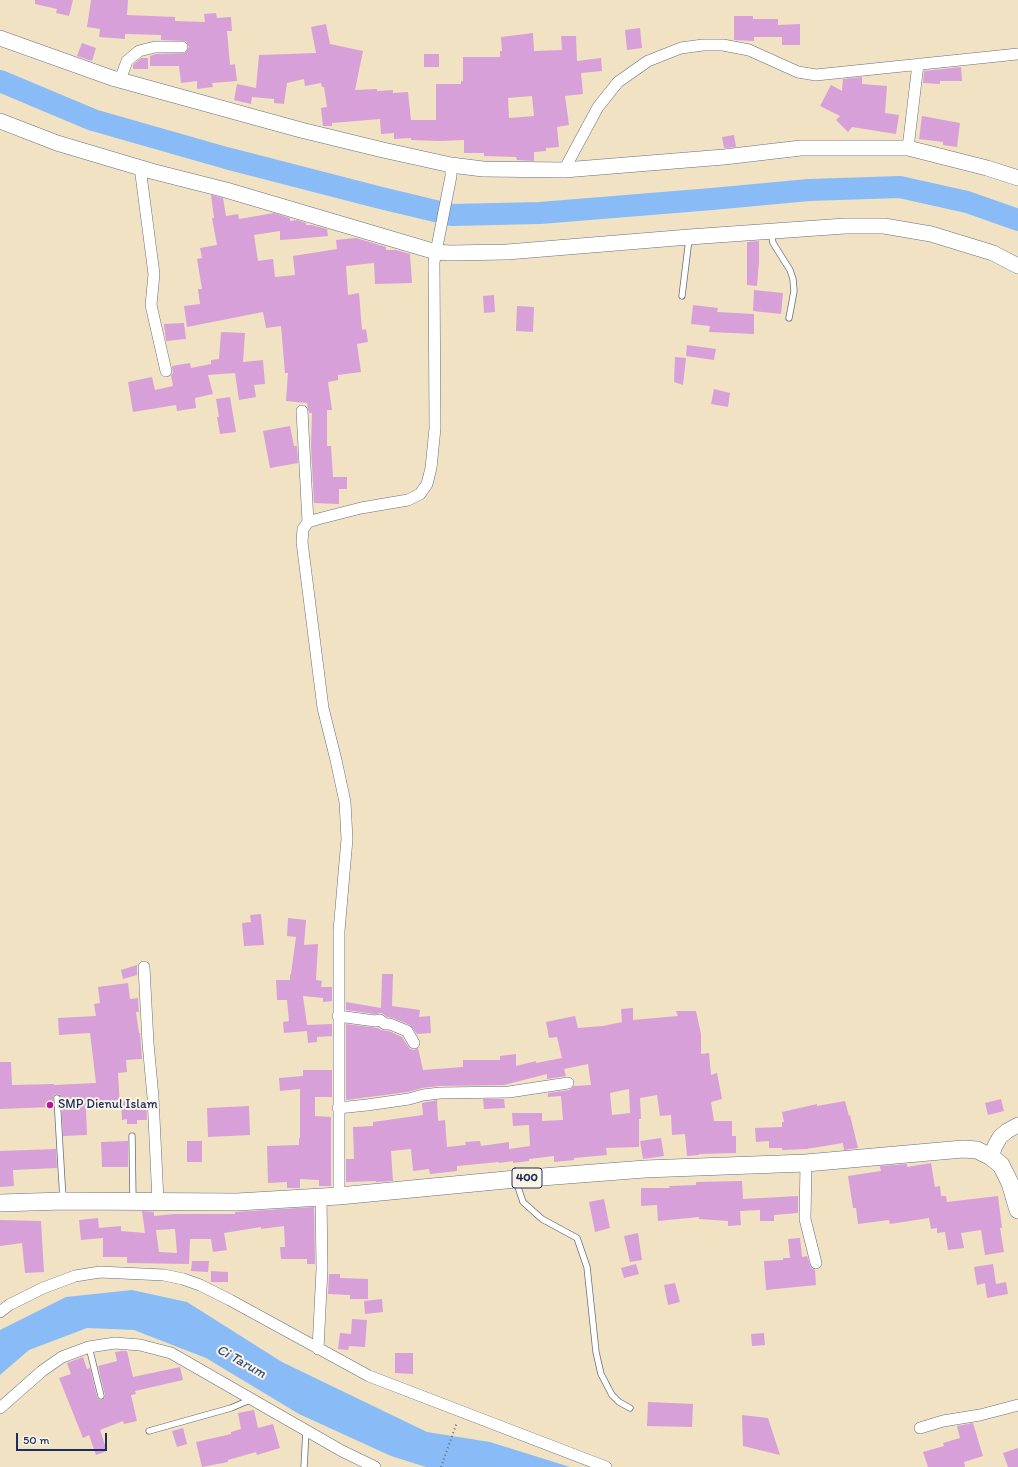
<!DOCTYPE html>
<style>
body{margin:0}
#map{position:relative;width:1018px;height:1467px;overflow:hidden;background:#f1e2c3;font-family:Itim,sans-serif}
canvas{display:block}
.scale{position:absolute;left:16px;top:1433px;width:91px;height:18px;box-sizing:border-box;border:2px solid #1b2f5e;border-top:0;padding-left:5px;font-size:12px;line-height:14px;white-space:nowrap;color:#1b2f5e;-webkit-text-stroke:3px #fcf5e5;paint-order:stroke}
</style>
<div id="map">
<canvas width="1018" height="1467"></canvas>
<div class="scale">50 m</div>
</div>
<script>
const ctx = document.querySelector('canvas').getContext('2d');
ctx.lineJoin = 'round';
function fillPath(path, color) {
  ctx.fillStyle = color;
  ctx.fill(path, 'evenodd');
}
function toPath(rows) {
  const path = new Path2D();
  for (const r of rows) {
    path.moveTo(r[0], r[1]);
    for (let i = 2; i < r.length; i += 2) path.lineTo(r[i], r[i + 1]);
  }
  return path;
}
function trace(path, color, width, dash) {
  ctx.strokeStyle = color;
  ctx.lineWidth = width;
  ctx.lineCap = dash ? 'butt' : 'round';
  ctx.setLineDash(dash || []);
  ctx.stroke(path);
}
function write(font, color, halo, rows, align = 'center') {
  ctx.font = font + ' Itim,sans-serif';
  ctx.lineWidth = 4;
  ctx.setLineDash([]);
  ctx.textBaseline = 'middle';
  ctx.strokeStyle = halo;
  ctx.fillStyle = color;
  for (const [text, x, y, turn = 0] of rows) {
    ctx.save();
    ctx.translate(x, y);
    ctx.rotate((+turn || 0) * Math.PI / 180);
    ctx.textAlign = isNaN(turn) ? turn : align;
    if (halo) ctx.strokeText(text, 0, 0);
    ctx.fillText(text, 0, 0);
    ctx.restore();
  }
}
const water = toPath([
 [132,1290,187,1302,282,1362,427,1432,490,1442,570,1467,426,1467,391,1456,299,1414,206,1358,134,1330,87,1328,29,1350,0,1375,0,1330,66,1297]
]);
const river = toPath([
 [0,81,93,120,226,158,381,198,452,215,540,213,712,199,809,190,900,187,967,202,1018,220]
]);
const building = toPath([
 [35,0,73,0,69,16,56,13,57,9,35,4],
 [91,0,128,0,127,15,175,17,175,21,205,22,204,14,216,13,217,18,231,17,232,31,227,31,230,65,235,64,237,81,212,83,213,87,197,89,197,81,181,83,179,66,150,66,150,56,156,54,185,53,189,47,186,41,161,40,161,35,125,34,125,39,99,37,100,29,87,27],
 [734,16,753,16,753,19,778,19,778,25,800,24,800,45,782,45,782,37,754,37,754,41,734,40],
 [326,24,330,44,363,51,355,90,377,89,377,91,393,90,393,93,408,92,411,120,436,120,436,84,461,84,461,81,463,81,463,57,500,57,500,51,502,51,501,37,533,33,534,51,562,50,561,36,576,36,577,61,601,58,602,71,581,73,583,94,565,96,569,125,557,127,559,147,546,148,546,151,534,152,534,161,517,160,516,157,484,156,484,153,464,153,464,140,439,141,411,140,411,138,394,139,394,133,381,134,380,119,332,123,332,126,323,126,321,108,327,107,324,87,322,87,321,83,305,86,304,79,287,83,284,104,274,103,274,99,252,97,251,104,234,100,237,84,256,88,259,55,316,53,311,27],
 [532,96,534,116,509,118,508,98],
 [640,28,642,48,627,50,625,30],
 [82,43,96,48,92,61,77,56],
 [424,54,439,54,439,67,424,67],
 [141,58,148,58,148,69,133,69,133,65],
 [961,67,962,81,940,81,940,84,923,83,924,71],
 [862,77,862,84,887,86,885,113,899,115,896,134,852,127,848,132,836,120,840,116,820,106,831,85,842,91,843,79],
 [922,116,960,123,957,147,943,145,943,142,919,139],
 [734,135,736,147,724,148,722,137],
 [211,195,223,198,226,216,238,214,239,219,274,213,290,218,290,221,297,220,306,223,306,225,312,225,327,229,328,236,295,239,280,240,280,231,254,235,258,261,273,259,275,277,295,275,293,256,337,249,336,240,356,238,386,247,386,250,396,250,410,254,412,283,375,284,374,263,346,266,348,295,359,293,362,330,366,329,368,342,357,344,361,372,338,375,338,380,328,382,332,410,327,410,327,446,331,446,333,477,347,477,347,489,339,489,339,504,314,503,311,446,312,413,309,413,307,403,286,401,288,373,285,373,281,326,266,328,263,312,187,327,184,306,200,304,198,289,202,289,197,259,202,258,200,248,217,245,212,218,214,218],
 [759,241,759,262,757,286,747,285,747,242],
 [754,290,783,293,781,314,753,311],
 [494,295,495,312,484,313,483,296],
 [693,305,718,308,717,312,754,314,754,334,709,332,710,326,691,324],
 [517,306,534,307,533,332,516,331],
 [184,323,186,339,166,341,164,324],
 [221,332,245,333,243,362,263,360,265,384,254,385,256,397,239,400,235,373,208,375,213,394,195,398,196,408,177,411,176,405,133,412,128,382,152,377,155,390,173,386,171,375,173,373,172,366,190,363,191,368,211,364,211,360,219,359],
 [687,345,716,349,714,360,686,356],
 [675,357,686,358,683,385,674,382],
 [714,389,730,393,728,407,711,404],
 [230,397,236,432,220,434,217,417,219,417,216,399],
 [290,426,294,446,297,446,298,463,270,468,263,431],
 [261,914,264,945,244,946,242,923,251,922,250,915],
 [288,918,306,920,304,945,318,944,316,980,322,981,321,987,332,987,332,1001,323,1002,323,998,303,996,307,1025,332,1024,332,1036,317,1037,317,1042,308,1043,307,1031,284,1033,283,1022,289,1021,287,1000,277,1000,276,980,290,980,290,975,291,974,296,937,287,936],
 [137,965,137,975,123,979,121,970],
 [382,974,393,974,392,1006,420,1010,419,1017,430,1016,431,1033,417,1034,410,1025,393,1018,387,1017,382,1013,375,1014,346,1010,346,1002,381,1008],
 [128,983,130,999,138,998,139,1012,136,1012,139,1033,140,1033,142,1059,126,1060,127,1072,118,1073,120,1107,86,1109,87,1135,63,1136,61,1098,59,1094,55,1094,53,1096,53,1107,0,1109,0,1062,11,1062,12,1085,54,1084,54,1085,96,1083,90,1033,59,1035,58,1018,96,1016,94,1004,100,1003,98,987],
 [633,1008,633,1020,678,1016,676,1011,696,1011,701,1034,701,1054,709,1053,711,1075,717,1073,722,1099,711,1102,714,1121,732,1121,732,1136,736,1136,736,1153,699,1154,699,1155,687,1156,685,1134,672,1135,671,1115,660,1116,657,1095,640,1098,641,1119,639,1119,639,1147,606,1148,607,1155,574,1158,574,1160,554,1162,554,1156,529,1159,529,1161,513,1163,513,1161,499,1163,499,1162,457,1166,457,1171,430,1174,429,1169,413,1171,411,1149,391,1151,393,1181,376,1182,376,1181,346,1182,346,1159,354,1159,353,1127,373,1126,373,1122,423,1115,422,1103,437,1100,438,1121,445,1120,447,1147,466,1145,465,1142,480,1141,481,1146,509,1142,509,1149,530,1146,529,1125,513,1126,512,1113,542,1113,542,1121,563,1120,561,1096,548,1097,548,1093,569,1090,574,1086,591,1085,588,1064,564,1069,566,1076,547,1079,547,1074,504,1085,439,1086,422,1088,408,1092,346,1100,346,1024,378,1028,381,1030,389,1031,402,1037,410,1049,414,1050,418,1048,423,1070,463,1067,463,1060,500,1060,500,1056,516,1054,516,1066,536,1061,536,1063,562,1058,557,1037,549,1038,546,1022,575,1016,578,1028,603,1026,622,1022,621,1009],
 [629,1089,630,1113,612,1115,610,1093],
 [303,1070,332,1070,332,1097,315,1097,315,1116,331,1117,331,1186,319,1186,319,1180,300,1179,300,1188,287,1188,287,1182,268,1183,267,1146,299,1145,299,1138,300,1138,300,1089,280,1091,279,1078,303,1076],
 [483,1099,504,1099,505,1108,484,1109],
 [1001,1099,1004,1111,988,1115,985,1103],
 [146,1100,147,1120,137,1120,137,1124,127,1124,127,1119,122,1120,121,1101],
 [845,1101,849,1116,850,1115,858,1148,844,1150,843,1143,806,1149,782,1150,782,1148,769,1148,769,1141,756,1142,755,1128,782,1127,782,1122,784,1122,782,1112,817,1104,817,1106],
 [249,1106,250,1135,208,1137,207,1108],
 [661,1138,664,1156,643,1159,640,1141],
 [128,1141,128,1167,102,1167,101,1142],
 [187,1141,202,1141,202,1162,187,1162],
 [56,1149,57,1168,13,1170,14,1186,0,1187,0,1151],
 [931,1163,935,1187,940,1186,941,1196,946,1196,947,1202,998,1196,1002,1228,1000,1228,1004,1252,985,1255,981,1230,961,1233,964,1248,948,1250,945,1232,937,1233,937,1228,931,1229,929,1218,890,1224,889,1220,858,1224,856,1208,853,1208,848,1176,881,1171,880,1166,907,1164,907,1167],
 [742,1181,743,1199,798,1196,798,1213,774,1215,774,1221,760,1221,760,1210,740,1211,741,1225,728,1226,728,1221,699,1219,699,1217,658,1221,657,1205,641,1206,641,1188,670,1188,669,1186,696,1185,696,1182],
 [604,1199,610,1228,595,1232,589,1202],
 [314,1207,315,1264,307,1264,307,1259,281,1259,280,1247,285,1247,284,1226,261,1229,261,1227,224,1233,227,1250,213,1252,211,1239,190,1239,189,1264,127,1263,127,1257,103,1257,103,1238,81,1240,79,1220,98,1218,99,1228,121,1226,121,1231,145,1233,142,1211,154,1212,154,1216,174,1214,235,1214,235,1212],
 [175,1229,177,1253,159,1252,156,1230],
 [0,1220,41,1221,44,1272,25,1273,22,1243,0,1246],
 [638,1233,642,1260,630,1262,624,1236],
 [800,1238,802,1257,807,1256,811,1268,815,1270,816,1285,766,1290,764,1261,783,1260,783,1258,790,1258,788,1239],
 [192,1261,209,1261,208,1272,191,1271],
 [636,1264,639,1274,624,1278,621,1268],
 [993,1264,996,1284,1006,1282,1008,1294,987,1298,985,1283,977,1285,974,1267],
 [211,1271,228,1272,228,1282,211,1282],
 [329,1274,340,1274,340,1278,368,1279,368,1299,350,1299,350,1295,328,1294],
 [675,1283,680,1302,668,1305,664,1285],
 [382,1299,383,1312,365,1314,364,1301],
 [352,1319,367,1320,365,1347,349,1346,348,1350,338,1349,340,1333,351,1334],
 [764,1333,765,1345,752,1346,751,1334],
 [122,1351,127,1351,133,1377,180,1367,183,1380,135,1391,136,1394,131,1395,137,1421,124,1424,123,1421,100,1430,107,1451,96,1455,89,1435,83,1438,59,1378,71,1374,67,1363,83,1357,87,1369,90,1368,97,1397,99,1400,102,1400,105,1398,105,1395,98,1366,117,1361,115,1352],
 [395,1353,413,1353,413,1374,395,1373],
 [648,1402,693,1404,692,1427,647,1426],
 [254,1410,258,1428,273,1424,280,1448,257,1455,256,1452,228,1460,228,1462,202,1467,196,1442,231,1434,231,1432,241,1429,238,1413],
 [742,1415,768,1418,780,1455,743,1446],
 [973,1423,983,1456,964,1462,965,1467,928,1467,923,1452,944,1446,943,1443,960,1438,957,1426],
 [183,1428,187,1444,177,1447,172,1431],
 [1018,1448,1018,1467,1008,1467,1003,1453]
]);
const path = toPath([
 [441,1467,457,1422]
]);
const lane = toPath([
 [771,232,773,243,790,270,793,279,794,291,789,318],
 [682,296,689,239],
 [57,1098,63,1200],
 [132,1136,133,1200],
 [516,1181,523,1202,542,1219,577,1238,587,1267,596,1352,601,1374,612,1395,619,1402,630,1408],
 [89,1347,101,1396],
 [149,1431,231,1408,252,1399],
 [304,1467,306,1431]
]);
const street = toPath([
 [120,80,127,61,139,51,155,47,182,47],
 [908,148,918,64],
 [140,167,154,274,151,305,166,371],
 [564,170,598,107,618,82,648,61,681,48,703,45,723,45,749,50,798,72,816,75,1018,54],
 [302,411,308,522],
 [144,967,148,1043,153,1097,158,1201],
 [338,1016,375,1021,380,1020,385,1024,390,1024,407,1031,414,1043],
 [338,1108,367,1105,409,1099,423,1095,440,1093,509,1092,568,1083],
 [806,1163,805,1219,816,1263],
 [339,1196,339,931,347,839,345,802,336,760,323,708,302,542,303,529,308,522,318,519,361,508,408,500,420,494,427,484,431,468,435,428,434,262,451,176,451,165],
 [0,1312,9,1305,43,1288,75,1276,100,1272,164,1275,183,1279,200,1285,230,1300,369,1376,606,1467],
 [318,1349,322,1269,321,1197],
 [0,1408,42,1371,62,1357,89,1347,115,1343,140,1345,171,1353,342,1451,375,1467],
 [920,1428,943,1421,980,1415,1018,1405]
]);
const secondary = toPath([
 [0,38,112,78,301,130,383,150,451,165,483,169,564,170,724,157,801,148,908,148,987,168,1018,178],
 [0,121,57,143,151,171,226,190,436,252,450,253,507,252,689,237,845,226,884,226,931,234,967,245,993,253,1018,266],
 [991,1157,995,1146,1000,1137,1007,1131,1018,1125]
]);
const primary = toPath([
 [0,1203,63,1201,237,1202,339,1196,516,1179,645,1169,806,1163,963,1149,977,1150,991,1157,1001,1165,1010,1183,1018,1210]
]);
const markers = [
 [50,1105,4,"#b5179e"]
];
const shields = [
 [527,1178,30]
];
const shieldNames = [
 ["400",527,1178]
];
const poiNames = [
 ["SMP Dienul Islam",58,1105]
];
const waterNames = [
 ["Ci Tarum",241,1362,29]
];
fillPath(water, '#89bbf6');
trace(river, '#89bbf6', 22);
fillPath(building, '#d7a0d8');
trace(lane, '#666e81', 7);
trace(street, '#666e81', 12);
trace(secondary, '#666e81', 16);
trace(primary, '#666e81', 18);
trace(path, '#666e81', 2, [1, 3]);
trace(lane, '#fff', 5.5);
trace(street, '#fff', 11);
trace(secondary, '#fff', 15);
trace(primary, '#fff', 17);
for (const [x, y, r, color] of markers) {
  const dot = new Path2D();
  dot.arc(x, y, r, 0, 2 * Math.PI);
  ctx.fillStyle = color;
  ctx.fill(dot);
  trace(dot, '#fcf5e5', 1.5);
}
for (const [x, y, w] of shields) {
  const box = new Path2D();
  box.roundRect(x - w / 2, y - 10, w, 20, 3);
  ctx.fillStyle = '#fcf5e5';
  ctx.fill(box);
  trace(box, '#1b2f5e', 1);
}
write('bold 12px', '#1b2f5e', null, shieldNames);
write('13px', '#1b2f5e', '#fcf5e5', poiNames, 'left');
write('italic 14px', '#365284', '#fcf5e5', waterNames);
</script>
